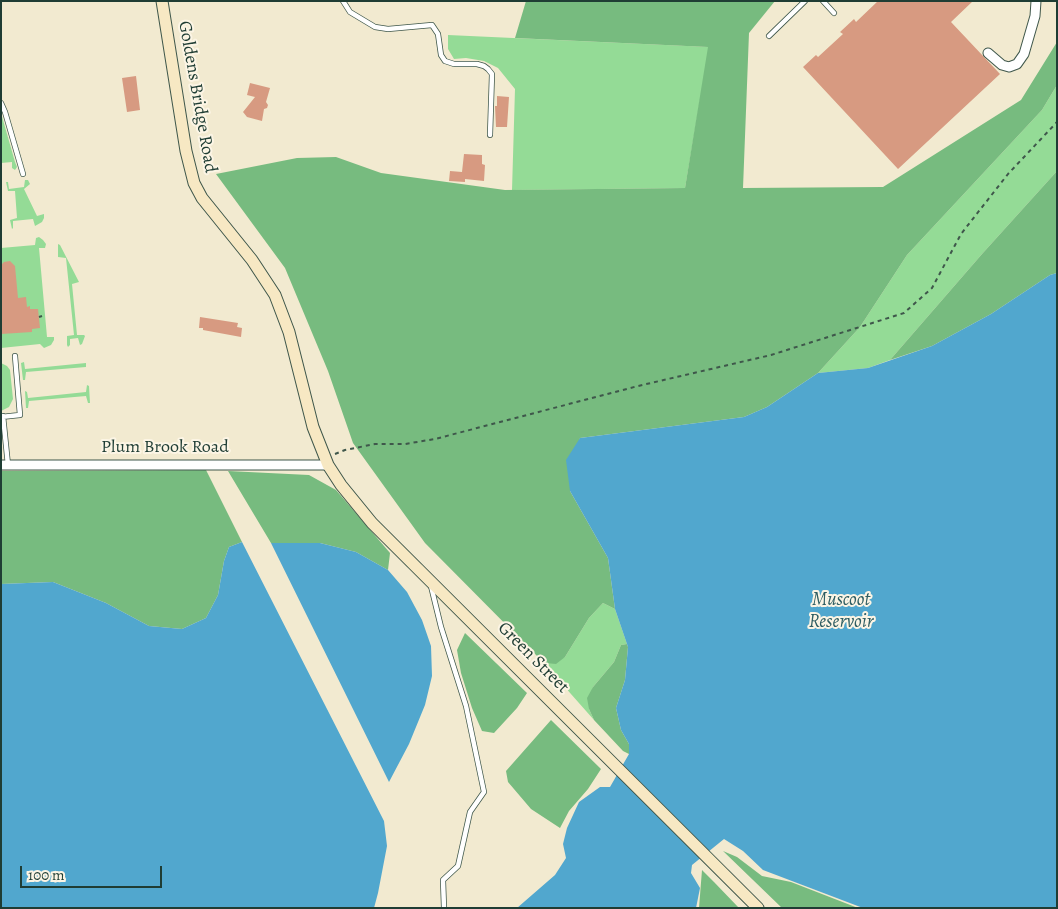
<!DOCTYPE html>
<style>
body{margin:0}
#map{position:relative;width:1058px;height:909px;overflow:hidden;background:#f2ead0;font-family:Alegreya,serif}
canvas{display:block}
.frame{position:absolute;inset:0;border:2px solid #1f3d34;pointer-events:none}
.scale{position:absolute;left:20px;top:866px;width:142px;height:22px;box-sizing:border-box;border:2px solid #1f3d34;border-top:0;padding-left:6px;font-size:15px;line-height:18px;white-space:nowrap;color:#1f3d34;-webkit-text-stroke:4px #fcf5e5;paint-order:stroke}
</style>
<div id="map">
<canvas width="1058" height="909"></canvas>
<div class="frame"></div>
<div class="scale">100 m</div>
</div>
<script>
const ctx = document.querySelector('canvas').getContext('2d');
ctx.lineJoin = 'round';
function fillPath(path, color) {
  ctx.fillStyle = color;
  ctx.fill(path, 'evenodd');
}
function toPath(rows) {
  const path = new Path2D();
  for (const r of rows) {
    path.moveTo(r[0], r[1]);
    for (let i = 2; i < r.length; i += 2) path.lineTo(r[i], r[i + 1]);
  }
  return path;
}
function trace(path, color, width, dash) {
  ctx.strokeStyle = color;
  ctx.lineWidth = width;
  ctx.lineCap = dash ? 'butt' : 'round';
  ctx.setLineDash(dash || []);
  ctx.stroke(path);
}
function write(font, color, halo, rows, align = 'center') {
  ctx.font = font + ' Alegreya,serif';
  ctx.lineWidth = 4;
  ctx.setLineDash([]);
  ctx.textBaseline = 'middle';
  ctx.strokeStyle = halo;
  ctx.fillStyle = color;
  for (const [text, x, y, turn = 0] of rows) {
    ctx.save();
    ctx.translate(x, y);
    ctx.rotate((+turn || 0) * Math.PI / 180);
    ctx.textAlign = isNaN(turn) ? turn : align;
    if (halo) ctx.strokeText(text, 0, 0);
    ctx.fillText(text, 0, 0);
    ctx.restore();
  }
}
const green = toPath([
 [448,35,709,47,685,188,512,190,515,89,498,68,484,61,466,58,454,59,448,49],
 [1057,85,1057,171,982,254,890,360,868,368,818,373,860,327,907,255,1042,110],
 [1,113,15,162,17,167,15,170,12,168,12,162,1,163],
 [25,180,28,180,30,184,24,189,37,216,44,214,44,218,42,222,35,226,33,219,13,221,13,228,12,229,10,220,17,218,15,191,8,191,6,182,8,182,9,189,24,187],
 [39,237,43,240,46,244,45,248,39,248,47,337,54,337,54,340,51,345,44,348,40,344,1,348,1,248,35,245,36,238],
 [58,244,60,245,79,282,72,284,77,335,84,335,85,336,82,344,80,345,78,338,70,339,70,345,68,347,67,345,67,336,74,335,66,258,58,257],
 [24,362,25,369,86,363,86,367,26,372,25,380,23,380,21,363],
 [1,363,7,366,10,370,13,399,9,407,1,411],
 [87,385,89,386,90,403,88,403,86,396,29,401,28,408,26,408,25,391,27,392,28,398,86,392],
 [603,603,615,609,627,644,621,645,614,662,593,687,589,709,594,720,540,659,546,663,565,657,589,618]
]);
const forest = toPath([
 [526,1,775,1,749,33,743,188,883,187,1021,100,1057,42,1057,85,1042,110,907,255,860,327,818,373,767,407,744,417,580,438,570,491,608,558,615,609,603,603,589,618,565,657,556,664,546,663,540,659,425,543,353,443,328,371,285,268,216,174,297,158,336,157,381,173,505,190,685,188,708,47,515,38],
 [1057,171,1057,273,1050,275,991,314,932,346,890,360,982,254],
 [206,470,242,542,229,547,224,561,218,595,206,618,182,629,149,626,106,603,53,582,1,584,1,471],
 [228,471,309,475,336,490,390,553,388,570,356,552,320,543,271,543],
 [465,633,527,693,517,708,494,733,482,731,472,708,461,673,457,650],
 [627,644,628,647,625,680,616,708,621,730,629,744,629,754,623,751,594,720,589,709,587,698,593,687,614,662,621,645],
 [551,720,601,769,588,789,569,811,560,828,531,809,508,782,506,771],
 [723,851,737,857,762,876,791,882,858,908,782,908],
 [702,870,714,882,739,908,699,908]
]);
const water = toPath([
 [1057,273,1057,908,863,908,763,870,743,851,724,839,692,865,691,873,700,888,696,908,517,908,555,875,566,858,563,844,567,828,579,802,600,787,610,787,629,754,629,744,621,730,616,708,625,680,628,647,615,609,608,558,570,491,566,460,580,438,744,417,767,407,818,373,868,368,932,346,991,314,1050,275],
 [242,542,384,821,387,846,378,893,374,908,1,908,1,584,53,582,106,603,149,626,182,629,206,618,218,595,224,561,229,547],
 [271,543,320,543,356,552,388,570,407,592,422,620,431,646,432,676,425,705,409,744,389,782]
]);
const building = toPath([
 [878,1,973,1,951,22,1000,74,898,169,803,67,816,55,818,57,843,34,840,32,854,19,856,22],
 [136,76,140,110,127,112,122,78],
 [250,83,270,88,266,102,268,105,267,108,264,109,262,121,247,117,243,112,255,97,247,95],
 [497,96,509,97,507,127,496,127,495,106,497,106],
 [464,154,482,155,482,164,485,165,484,181,465,179,465,182,449,181,450,171,462,172],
 [10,261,15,266,18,298,26,297,27,307,30,306,30,309,38,309,40,328,32,329,32,332,1,334,1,265,4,262],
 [200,317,238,323,237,327,242,328,241,337,203,330,203,328,199,328]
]);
const path = toPath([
 [39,317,42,316],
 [335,454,345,450,375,444,405,444,435,439,638,386,771,355,904,313,932,288,961,234,1008,174,1057,122]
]);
const service = toPath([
 [343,1,350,12,375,27,388,29,432,25,438,34,441,55,445,61,454,64,477,64,484,66,488,69,492,74,490,135],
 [823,1,834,13],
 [769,36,805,1],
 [1,103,5,112,23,174],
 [3,416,8,465],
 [1,417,20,415,15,356],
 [431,586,441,627,466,706,484,792,470,812,458,866,443,880,444,908]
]);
const minor = toPath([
 [988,53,1002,65,1009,67,1017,64,1024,54,1035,16,1036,1],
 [1,465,328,465]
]);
const secondary = toPath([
 [162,1,186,151,194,183,202,198,252,260,275,295,289,332,313,427,328,465,341,485,372,523,758,908]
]);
const streetNames = [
 ["Goldens Bridge Road",197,97,80],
 ["Plum Brook Road",165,448],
 ["Green Street",533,658,45]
];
const waterNames = [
 ["Muscoot",841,600],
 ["Reservoir",841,622]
];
fillPath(green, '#94db96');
fillPath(forest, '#77bb7f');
fillPath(water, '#51a7ce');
fillPath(building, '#d79a81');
trace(service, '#3f574b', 6);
trace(minor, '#3f574b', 11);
trace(secondary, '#3f574b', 13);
trace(path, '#3f574b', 2, [4, 4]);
trace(service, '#fff', 4.5);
trace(minor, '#fff', 9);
trace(secondary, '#f7e8c3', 11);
write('18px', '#1f3d34', '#fcf5e5', streetNames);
write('italic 19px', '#2e5d62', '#fcf5e5', waterNames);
</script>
